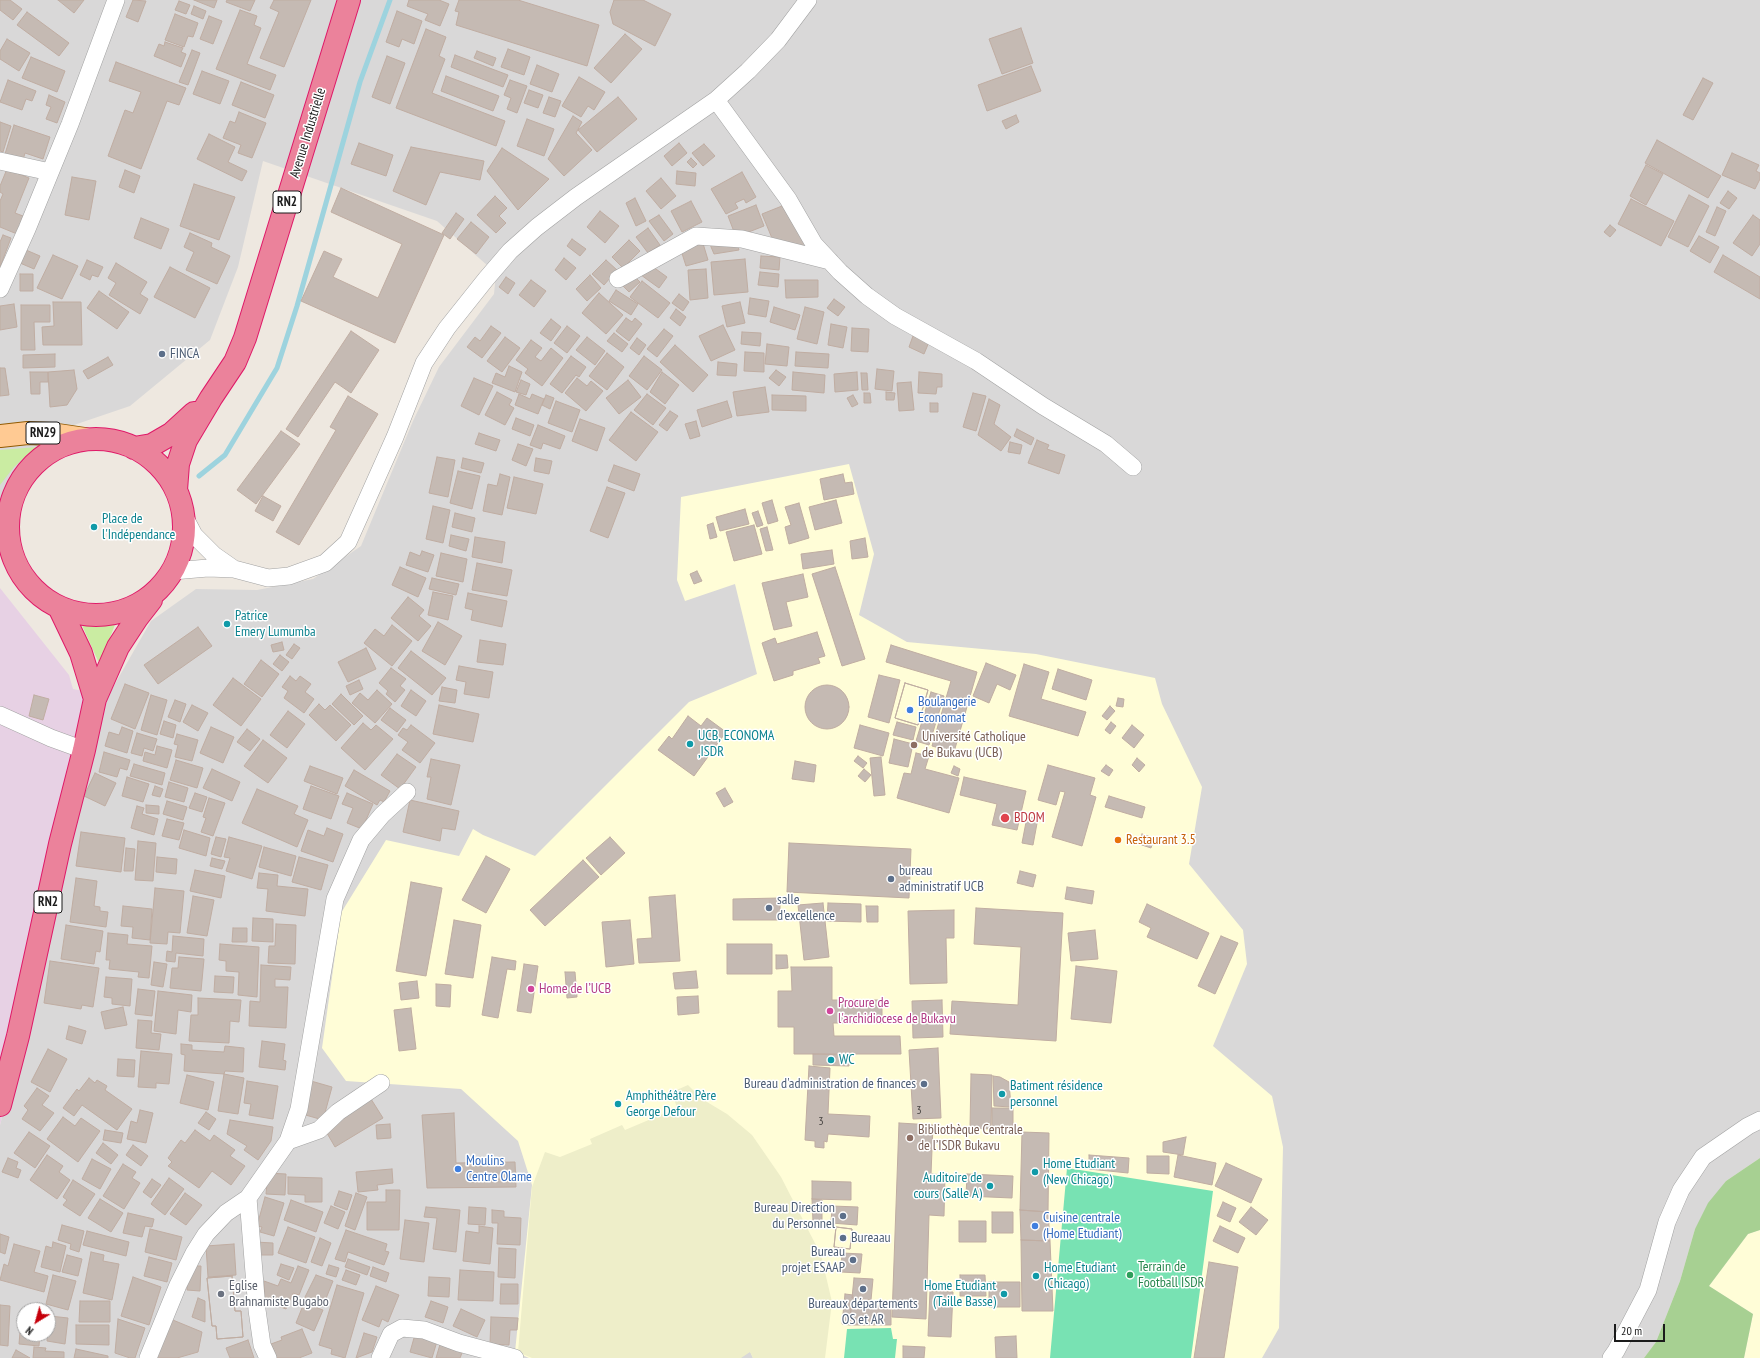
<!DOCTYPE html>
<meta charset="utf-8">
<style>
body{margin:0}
#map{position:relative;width:1760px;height:1358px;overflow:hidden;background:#eee8e0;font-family:"PT Sans Narrow",sans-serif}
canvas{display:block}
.north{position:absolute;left:16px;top:1302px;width:40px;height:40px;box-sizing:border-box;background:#fff;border:1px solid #a4a4a4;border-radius:50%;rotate:217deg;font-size:11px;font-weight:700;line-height:16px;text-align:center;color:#1b1b1b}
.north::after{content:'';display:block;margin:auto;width:14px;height:18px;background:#c6000b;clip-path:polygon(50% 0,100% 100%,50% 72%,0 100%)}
.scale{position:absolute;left:1614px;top:1324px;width:51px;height:18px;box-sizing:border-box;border:2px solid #1b1b1b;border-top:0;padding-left:5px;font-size:12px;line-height:14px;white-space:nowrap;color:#1b1b1b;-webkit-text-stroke:3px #fff;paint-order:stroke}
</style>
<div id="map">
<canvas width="1760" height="1358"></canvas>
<div class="north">N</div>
<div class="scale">20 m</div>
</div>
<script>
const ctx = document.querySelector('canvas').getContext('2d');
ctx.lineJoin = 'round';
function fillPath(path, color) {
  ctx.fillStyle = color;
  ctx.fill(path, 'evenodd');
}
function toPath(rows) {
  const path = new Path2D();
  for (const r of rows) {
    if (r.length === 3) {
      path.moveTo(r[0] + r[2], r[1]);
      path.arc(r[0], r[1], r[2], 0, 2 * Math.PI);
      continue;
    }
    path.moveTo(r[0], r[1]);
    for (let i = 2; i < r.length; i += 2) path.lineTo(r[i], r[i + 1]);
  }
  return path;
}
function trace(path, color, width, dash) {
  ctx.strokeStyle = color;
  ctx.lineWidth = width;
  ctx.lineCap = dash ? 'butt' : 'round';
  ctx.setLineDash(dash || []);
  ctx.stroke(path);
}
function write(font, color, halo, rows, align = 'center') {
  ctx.font = font + ' "PT Sans Narrow",sans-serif';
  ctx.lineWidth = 3;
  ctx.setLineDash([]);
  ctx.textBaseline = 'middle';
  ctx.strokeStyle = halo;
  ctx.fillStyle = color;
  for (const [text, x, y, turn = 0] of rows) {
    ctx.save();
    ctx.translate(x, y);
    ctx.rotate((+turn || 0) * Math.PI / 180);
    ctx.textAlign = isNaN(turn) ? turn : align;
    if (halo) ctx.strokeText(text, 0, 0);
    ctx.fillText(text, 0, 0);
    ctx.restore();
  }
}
const residential = toPath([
 [0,0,1760,0,1760,1158,1726,1181,1695,1229,1680,1281,1656,1342,1644,1358,0,1358,0,1125,108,696,151,621,196,589,257,590,313,579,361,546,413,421,439,367,494,294,496,273,437,221,263,161,238,267,210,340,130,406,71,426,10,485,0,532],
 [24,1310,48,1310,48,1334,24,1334]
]);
const industrial = toPath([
 [0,588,69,675,73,689,108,696,0,1125]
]);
const education = toPath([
 [849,464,874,554,859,615,907,642,1036,654,1155,678,1162,704,1202,787,1189,864,1243,930,1247,964,1213,1046,1272,1096,1283,1147,1279,1328,1262,1358,753,1358,749,1349,736,1358,529,1358,515,1352,532,1185,518,1141,461,1089,346,1081,322,1048,341,913,386,840,459,856,473,829,483,835,535,856,689,702,757,674,735,584,685,601,677,580,681,497],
 [1760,1230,1760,1358,1744,1358,1753,1314,1709,1286,1748,1234]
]);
const farmland = toPath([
 [688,1085,702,1099,727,1114,752,1135,781,1177,821,1255,832,1302,825,1358,753,1358,750,1352,741,1358,532,1358,518,1352,532,1187,545,1152,560,1157,592,1144,590,1139,622,1125,625,1130,677,1108,672,1092]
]);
const grass = toPath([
 [37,447,38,449,28,454,14,467,0,485,0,450],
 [116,622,101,661,98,661,81,623]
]);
const forest = toPath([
 [1760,1158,1760,1230,1748,1234,1709,1286,1753,1314,1744,1358,1644,1358,1656,1342,1680,1281,1695,1229,1708,1203,1726,1181]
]);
const pitch = toPath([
 [1067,1168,1213,1191,1191,1358,1050,1358],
 [891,1328,893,1339,897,1339,895,1358,844,1358,847,1329]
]);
const stream = toPath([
 [199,476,225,455,277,368,297,306,360,82,390,0]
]);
const building = toPath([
 [0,0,10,0,22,9,13,20,0,10,0,0],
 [58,0,84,0,74,13,58,0],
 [133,0,146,1,138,22,126,17,133,0],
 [194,0,217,0,214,8,194,0],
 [227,0,255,0,250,11,226,2,227,0],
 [274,0,311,0,284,67,260,58,279,12,270,8,274,0],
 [409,0,439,0,449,4,440,26,425,20,428,14,407,6,409,0],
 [459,0,518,0,599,25,587,66,456,25,459,12,455,11,459,0],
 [614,0,643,0,671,14,655,46,613,24,610,12,614,0],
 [179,1,190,5,186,14,175,10,179,1],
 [194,6,206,11,203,19,191,14,194,6],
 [240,10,257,16,254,25,261,28,247,64,276,75,270,90,216,69,240,10],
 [397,11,422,21,414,44,402,39,399,47,386,42,397,11],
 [27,12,69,43,59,56,17,25,27,12],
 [175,14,198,23,193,37,188,36,184,47,165,40,175,14],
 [209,16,222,21,213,44,200,39,209,16],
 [1021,28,1033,63,1002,74,989,39,1021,28],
 [426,29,446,37,439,56,445,59,432,93,505,121,496,146,396,108,426,29],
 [625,34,642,49,611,83,594,68,625,34],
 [7,39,30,53,19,71,0,59,0,51,7,39],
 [165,42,183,48,181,52,186,54,181,67,154,56,159,44,164,46,165,42],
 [508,49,530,57,524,75,501,67,508,49],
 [192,50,200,53,188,85,179,82,192,50],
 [477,51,496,58,493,66,474,58,477,51],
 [455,55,508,75,503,87,451,67,455,55],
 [387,56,405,63,390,104,372,97,387,56],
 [31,57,65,71,57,92,22,78,31,57],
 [116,62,186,88,179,105,167,101,141,169,108,156,125,110,133,113,141,92,109,81,116,62],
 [537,65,559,74,552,92,530,84,537,65],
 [1031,66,1041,91,987,111,978,85,1031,66],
 [202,71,229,81,220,104,193,94,202,71],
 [446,76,499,96,493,111,441,91,446,76],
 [579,77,605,92,594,110,588,106,581,117,562,106,579,77],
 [1703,78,1713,83,1693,120,1683,115,1703,78],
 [8,80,36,91,32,101,26,99,22,110,0,102,8,80],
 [510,80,527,86,517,113,507,109,511,98,504,95,510,80],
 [241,82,274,95,265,118,232,105,241,82],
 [529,90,543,95,538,108,524,103,529,90],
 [49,95,65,102,57,123,46,119,51,107,46,105,49,95],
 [549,97,561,101,555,117,543,113,549,97],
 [618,97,637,119,597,152,578,130,618,97],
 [239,112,266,123,252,158,238,153,241,145,223,138,230,121,235,123,239,112],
 [1016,115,1019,122,1006,129,1002,121,1016,115],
 [573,116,582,122,576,133,592,150,564,176,548,159,573,116],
 [527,119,554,129,544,156,517,146,527,119],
 [0,122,11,126,3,152,0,151,0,122],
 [14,125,50,137,43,159,25,153,23,160,5,154,14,125],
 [209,134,235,147,228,162,247,171,242,181,197,159,209,134],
 [1657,140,1721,176,1708,198,1645,163,1657,140],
 [359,143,393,155,386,176,351,164,359,143],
 [679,143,687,153,672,166,664,156,679,143],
 [704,144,715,156,703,166,692,153,704,144],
 [411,147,484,161,480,180,440,172,426,205,393,191,411,147],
 [502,148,549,179,518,210,487,171,502,148],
 [1732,153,1759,165,1756,171,1760,173,1760,179,1755,189,1722,175,1732,153],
 [691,158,697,164,693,168,687,162,691,158],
 [1646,165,1663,174,1646,205,1630,196,1646,165],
 [7,169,29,178,15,213,23,216,17,234,0,227,0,201,3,194,0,192,0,186,7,169],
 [125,170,140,176,134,193,119,187,125,170],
 [677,171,696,173,695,186,676,184,677,171],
 [742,172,756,197,746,203,744,199,735,203,738,208,726,214,711,189,742,172],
 [72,177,96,181,89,220,65,215,72,177],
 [661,178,676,196,661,209,646,191,661,178],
 [194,184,235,197,219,240,180,226,194,184],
 [341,188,444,235,395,343,301,301,324,251,342,259,333,277,378,298,402,244,331,212,341,188],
 [1728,191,1737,198,1729,209,1720,203,1728,191],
 [1689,195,1709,206,1688,247,1668,237,1689,195],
 [495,196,507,208,499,216,506,223,496,233,477,215,495,196],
 [635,198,646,221,636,226,626,203,635,198],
 [1631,199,1674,221,1661,246,1618,224,1631,199],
 [691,201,702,222,682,232,671,211,691,201],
 [756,205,764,226,736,237,728,216,756,205],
 [782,206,808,248,774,243,762,214,782,206],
 [1717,207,1726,211,1715,236,1706,232,1717,207],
 [600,211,619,226,605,243,587,227,600,211],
 [456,213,464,219,450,239,442,233,456,213],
 [659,215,673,234,664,241,649,221,659,215],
 [1753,215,1760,220,1760,244,1752,256,1733,243,1753,215],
 [141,218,169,229,161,249,134,238,141,218],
 [471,222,489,237,476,254,457,239,471,222],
 [1610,225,1616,230,1610,237,1604,232,1610,225],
 [648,228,660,245,648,253,636,237,648,228],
 [190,233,212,243,211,247,230,256,217,284,186,270,194,252,184,247,190,233],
 [3,235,11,238,0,267,0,242,3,235],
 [1699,236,1719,247,1710,263,1690,251,1699,236],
 [572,239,586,249,580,256,567,246,572,239],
 [629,240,640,251,623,268,612,257,629,240],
 [702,240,708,260,686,266,680,247,702,240],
 [709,242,737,243,739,250,714,254,709,242],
 [26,250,40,256,34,269,20,263,26,250],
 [53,255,78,266,62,299,37,288,53,255],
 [1723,255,1760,277,1760,299,1714,272,1723,255],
 [761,256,780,257,779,270,760,268,761,256],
 [564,258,576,268,566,280,555,270,564,258],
 [745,259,748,292,714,295,711,262,745,259],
 [87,260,103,267,98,277,92,275,90,280,80,275,87,260],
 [606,260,617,270,604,285,592,274,606,260],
 [116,263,147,282,140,294,148,299,140,314,109,295,116,283,108,278,116,263],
 [649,264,667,277,659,288,641,275,649,264],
 [170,267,210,288,195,318,154,297,170,267],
 [706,269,708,298,690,300,688,270,706,269],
 [760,272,779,274,778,287,758,285,760,272],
 [20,274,33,274,33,291,20,291,20,274],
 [590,275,601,288,587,301,576,289,590,275],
 [633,275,640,282,629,292,622,285,633,275],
 [506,277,515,283,508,294,499,287,506,277],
 [531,280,546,291,534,307,519,295,531,280],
 [785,280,818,280,818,297,786,298,785,280],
 [642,281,670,303,658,318,630,297,642,281],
 [616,290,638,304,631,315,609,301,616,290],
 [99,291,129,312,117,329,87,308,99,291],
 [599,293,623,315,606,334,582,313,599,293],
 [679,294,689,302,683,311,672,303,679,294],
 [750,298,769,301,766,317,748,314,750,298],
 [834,299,845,307,838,316,827,308,834,299],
 [53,302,81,302,82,345,43,345,42,327,54,326,53,302],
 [740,302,745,323,727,327,722,306,740,302],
 [14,304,17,327,0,330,0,306,14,304],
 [21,305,50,305,50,322,34,322,35,350,21,350,21,305],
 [774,307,800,315,795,330,770,322,774,307],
 [805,307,824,312,817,344,797,339,805,307],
 [676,309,686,317,680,326,670,318,676,309],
 [626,318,632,322,635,318,642,324,629,341,616,331,626,318],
 [551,319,561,327,551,341,540,333,551,319],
 [831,324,847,327,843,348,828,345,831,324],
 [723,325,735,350,711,361,699,336,723,325],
 [491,326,501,333,482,358,467,347,475,337,480,341,491,326],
 [567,326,580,336,567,353,554,343,567,326],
 [852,328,869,329,868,352,851,351,852,328],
 [664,329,673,336,657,357,647,349,664,329],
 [351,331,379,350,351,393,335,382,298,437,286,429,351,331],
 [742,332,761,333,760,346,741,344,742,332],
 [614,333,628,344,622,352,607,341,614,333],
 [913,336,929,342,924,354,909,347,913,336],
 [505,337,520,348,502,372,487,361,505,337],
 [587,337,605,351,595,365,576,350,587,337],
 [637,338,646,345,639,355,630,348,637,338],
 [531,340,542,348,535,357,541,361,551,348,563,358,542,386,525,373,528,369,516,360,531,340],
 [767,344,789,347,787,366,765,364,767,344],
 [675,345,708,375,693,392,660,362,675,345],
 [745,352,764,353,764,372,744,371,745,352],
 [796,352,829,354,828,368,795,366,796,352],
 [607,353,624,367,607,390,589,376,607,353],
 [55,354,55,367,23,368,23,355,55,354],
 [571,356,586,367,579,377,576,375,562,393,550,384,571,356],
 [644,356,662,370,647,390,629,376,644,356],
 [108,357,113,365,88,379,83,371,108,357],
 [718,362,737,364,736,376,717,375,718,362],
 [509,366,522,372,515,392,492,383,496,373,505,377,509,366],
 [0,368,5,368,9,395,0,396,0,368],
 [877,369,894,371,892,391,875,389,877,369],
 [74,370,77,389,67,405,50,407,48,372,74,370],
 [776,370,786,377,779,386,769,378,776,370],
 [30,372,48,372,48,382,40,382,40,394,31,394,30,372],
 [662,372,679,385,665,404,650,392,662,372],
 [793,372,825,375,824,393,792,390,793,372],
 [857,372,858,390,835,392,834,374,857,372],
 [919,372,942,374,942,387,937,387,936,394,918,393,919,372],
 [861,373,867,373,868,390,862,390,861,373],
 [474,378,493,386,479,415,461,406,474,378],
 [577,378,587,386,591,381,603,391,586,411,565,393,577,378],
 [521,380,530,384,526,395,516,392,521,380],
 [628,380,641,397,619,414,606,398,628,380],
 [911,382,914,410,899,411,897,383,911,382],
 [765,387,769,412,737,416,733,392,765,387],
 [497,392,512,400,509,405,514,408,505,425,485,415,497,392],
 [886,392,895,393,894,400,886,400,886,392],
 [864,393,870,393,871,403,864,403,864,393],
 [973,393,986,396,976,431,963,427,973,393],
 [519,394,530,399,532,394,544,399,538,414,515,405,519,394],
 [647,394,666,408,653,425,634,410,647,394],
 [546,395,554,398,550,409,542,405,546,395],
 [772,395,806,396,806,411,772,410,772,395],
 [853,395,858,404,852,407,847,398,853,395],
 [348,396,378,414,299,545,276,532,336,430,330,427,348,396],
 [989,399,1000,405,994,424,1011,437,1001,451,978,435,989,399],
 [556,401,580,410,572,432,548,423,556,401],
 [727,401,732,417,702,427,697,410,727,401],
 [930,403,938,403,938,412,930,412,930,403],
 [670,411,678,416,667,431,659,425,670,411],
 [631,412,658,432,636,461,609,440,631,412],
 [516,418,534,425,530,436,512,429,516,418],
 [580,419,605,428,597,451,572,441,580,419],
 [696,421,700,436,690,439,685,424,696,421],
 [538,425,565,436,560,449,543,443,541,449,530,445,538,425],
 [1017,429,1034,438,1031,445,1014,436,1017,429],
 [281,431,300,444,256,504,237,490,281,431],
 [479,433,500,440,496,451,475,444,479,433],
 [1037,440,1049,445,1047,449,1065,455,1059,474,1028,463,1037,440],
 [1010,442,1022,445,1020,454,1008,452,1010,442],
 [518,444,533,449,526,466,512,460,518,444],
 [437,457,455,460,448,497,429,493,437,457],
 [463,458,484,463,481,473,461,468,463,458],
 [536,458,552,461,549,474,534,471,536,458],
 [614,465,640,474,634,491,608,481,614,465],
 [458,471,480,476,472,509,450,503,458,471],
 [500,474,510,477,502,515,483,511,488,484,497,486,500,474],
 [843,474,845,483,852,482,854,494,824,500,820,479,843,474],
 [514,477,543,484,536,514,507,508,514,477],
 [607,487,625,493,608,538,590,531,607,487],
 [263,496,281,506,273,521,255,511,263,496],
 [772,500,778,521,768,524,762,503,772,500],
 [836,500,842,523,815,530,809,507,836,500],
 [799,503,809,538,789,544,785,527,791,525,785,507,799,503],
 [433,506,450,510,443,543,426,539,433,506],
 [745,509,749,524,720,531,716,517,745,509],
 [758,511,763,525,757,527,752,513,758,511],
 [455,513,475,518,472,532,452,527,455,513],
 [713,523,717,537,710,539,707,525,713,523],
 [754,525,762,554,734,561,726,532,754,525],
 [767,527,773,550,766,551,760,529,767,527],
 [451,535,469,539,466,551,449,546,451,535],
 [475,537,505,542,502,563,472,557,475,537],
 [865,538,868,557,852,559,850,541,865,538],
 [832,550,834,564,803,569,801,554,832,550],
 [422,551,434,555,428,572,406,565,410,552,420,556,422,551],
 [441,553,467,559,463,582,436,576,441,553],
 [477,563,512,570,507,596,472,590,477,563],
 [400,567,426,578,418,597,392,585,400,567],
 [835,567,865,659,842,666,812,574,835,567],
 [697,571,702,581,694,584,690,574,697,571],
 [803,574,808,597,786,602,792,626,774,630,762,583,803,574],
 [432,578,459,584,456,595,429,589,432,578],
 [433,592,453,596,448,620,428,615,433,592],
 [468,593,507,601,502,627,471,620,473,610,465,608,468,593],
 [408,597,424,610,419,616,431,626,418,641,391,618,408,597],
 [438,622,462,636,445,665,422,651,438,622],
 [392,625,412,641,392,666,364,643,375,629,384,636,392,625],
 [198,627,212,646,158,684,144,665,198,627],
 [817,632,825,656,818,658,820,663,793,671,793,675,774,681,762,643,775,638,777,644,817,632],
 [480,640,506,644,503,665,477,662,480,640],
 [282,642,284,650,273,652,271,645,282,642],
 [294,644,300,648,292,659,286,655,294,644],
 [891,645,977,672,954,752,932,746,951,681,886,662,891,645],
 [366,648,376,669,348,682,338,662,366,648],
 [411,651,446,678,432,695,398,668,411,651],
 [280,655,289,662,282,671,273,664,280,655],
 [261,660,279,674,262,697,244,684,261,660],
 [986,663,1016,675,1010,690,997,684,989,703,973,696,986,663],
 [1024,664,1049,672,1041,699,1086,712,1078,736,1009,716,1024,664],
 [459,666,493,672,489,698,464,694,466,682,456,680,459,666],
 [391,668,406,679,400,686,405,690,395,702,386,694,388,691,379,683,391,668],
 [1058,669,1092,680,1086,700,1052,689,1058,669],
 [879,675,900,680,889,723,868,717,879,675],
 [290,676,296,681,300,676,311,684,305,692,314,699,304,713,284,698,288,691,282,687,290,676],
 [233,678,261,699,241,726,213,705,233,678],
 [359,680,363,689,350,695,346,686,359,680],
 [905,683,928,690,918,725,895,718,905,683],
 [905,683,928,690,918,725,895,718,905,683],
 [125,684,149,693,135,729,111,719,125,684],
 [827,707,22],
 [442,687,457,690,455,703,439,701,442,687],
 [377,690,392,704,375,723,352,703,360,693,368,700,377,690],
 [411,690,426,701,416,716,401,706,411,690],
 [931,692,944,696,929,745,916,741,931,692],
 [341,694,363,716,354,725,332,704,341,694],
 [34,695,49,699,43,720,29,716,34,695],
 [151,695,167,700,157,735,141,730,151,695],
 [1118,698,1124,699,1123,707,1116,706,1118,698],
 [175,700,186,704,180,722,168,717,175,700],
 [319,704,325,710,330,705,351,725,336,741,309,715,319,704],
 [192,705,208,713,198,731,183,722,192,705],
 [439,705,479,714,473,742,433,734,439,705],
 [1110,706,1115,711,1107,720,1102,716,1110,706],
 [390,708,406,720,397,732,381,720,390,708],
 [288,711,305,724,287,748,270,735,288,711],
 [688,716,701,726,707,718,726,732,694,776,658,750,669,736,672,739,688,716],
 [164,721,176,725,173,738,160,734,164,721],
 [897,722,916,727,913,740,893,735,897,722],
 [1111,722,1116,726,1110,734,1105,730,1111,722],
 [363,723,371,730,376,725,393,739,365,770,341,748,363,723],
 [411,725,435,743,420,763,402,750,408,742,398,735,403,728,407,730,411,725],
 [860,725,889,733,883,756,854,748,860,725],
 [1132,725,1144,735,1134,748,1122,738,1132,725],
 [122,727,133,731,127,753,105,746,109,732,119,735,122,727],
 [211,727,234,737,223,763,200,753,211,727],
 [247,729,260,739,250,751,237,742,247,729],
 [137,733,157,739,153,751,144,748,142,756,131,753,137,733],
 [177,734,198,740,192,761,175,757,178,745,174,744,177,734],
 [894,739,913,744,908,767,889,763,894,739],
 [263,740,287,758,268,783,244,766,263,740],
 [157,746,172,750,167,768,143,761,145,752,155,755,157,746],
 [104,752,130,760,127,770,120,768,117,777,99,772,104,752],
 [916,753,929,756,925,769,959,778,949,813,897,798,904,773,911,774,916,753],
 [397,754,416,767,400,789,381,775,397,754],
 [858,756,867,763,863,768,854,761,858,756],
 [881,757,885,795,874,796,870,758,881,757],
 [1137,758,1145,765,1139,772,1132,765,1137,758],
 [431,759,460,765,451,805,427,799,431,777,427,777,431,759],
 [176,760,203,768,197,788,170,780,176,760],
 [795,761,816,765,814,782,792,779,795,761],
 [134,764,165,773,162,785,130,776,134,764],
 [1048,765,1095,778,1090,795,1096,797,1082,846,1052,837,1065,792,1060,791,1056,805,1038,800,1048,765],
 [1106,765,1113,770,1109,776,1101,771,1106,765],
 [310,766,343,778,337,794,304,781,310,766],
 [954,766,960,769,958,776,951,773,954,766],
 [212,769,240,782,232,801,203,788,212,769],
 [864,769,871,775,865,782,858,776,864,769],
 [354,770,390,791,384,802,380,800,377,805,345,786,354,770],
 [95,773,116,783,105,806,84,796,95,773],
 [127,777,149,784,143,802,122,796,127,777],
 [964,777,1026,791,1017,830,992,825,997,804,960,795,964,777],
 [169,782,188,788,184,802,165,797,169,782],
 [155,786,163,789,160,797,152,795,155,786],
 [311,786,339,796,331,819,303,809,311,786],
 [725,788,733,802,724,807,716,793,725,788],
 [257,789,298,806,294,814,308,820,297,847,242,823,257,789],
 [195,793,207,797,202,812,189,808,195,793],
 [347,793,373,804,362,829,347,823,353,808,342,804,347,793],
 [1109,796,1145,807,1142,818,1105,807,1109,796],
 [209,798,225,803,213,836,201,832,206,818,203,817,209,798],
 [410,800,459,811,455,830,442,828,440,841,403,832,410,800],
 [167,801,187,807,183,820,163,814,167,801],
 [146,805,159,806,159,814,146,813,146,805],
 [137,806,144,808,142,814,158,819,154,835,131,828,137,806],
 [1027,817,1038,818,1033,845,1022,843,1027,817],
 [167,819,184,823,179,840,162,836,167,819],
 [327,828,343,834,333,862,301,851,308,830,324,836,327,828],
 [184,830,210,838,206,856,179,848,184,830],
 [81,832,125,838,121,872,76,866,81,832],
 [1142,834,1154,838,1151,848,1139,844,1142,834],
 [216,837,226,839,221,857,211,854,216,837],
 [229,837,262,846,252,879,226,871,230,858,224,857,229,837],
 [610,837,625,853,601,875,586,858,610,837],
 [138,841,156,843,153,881,135,880,138,841],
 [789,843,911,849,909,898,787,892,789,843],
 [264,847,296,856,291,876,259,867,264,847],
 [126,848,135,849,133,871,124,871,126,848],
 [486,856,510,869,486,913,462,900,486,856],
 [157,857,177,859,176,874,156,872,157,857],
 [299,857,328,865,321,890,292,882,299,857],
 [212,858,225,861,222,869,210,866,212,858],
 [583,860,599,877,545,926,530,910,583,860],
 [195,870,225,876,221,898,190,891,195,870],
 [1020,871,1036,875,1033,887,1017,883,1020,871],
 [259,873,278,875,277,886,308,889,305,916,266,911,268,889,257,888,259,873],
 [76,878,97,881,94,906,100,907,100,911,108,912,106,927,70,922,76,878],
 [411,882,442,888,426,976,396,971,411,882],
 [1067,887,1094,891,1092,904,1065,899,1067,887],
 [155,888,184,891,180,933,168,932,167,944,150,943,155,888],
 [675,895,680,961,639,963,637,939,652,938,649,897,675,895],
 [193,896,214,900,207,936,187,933,193,896],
 [780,898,780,920,733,920,733,899,780,898],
 [823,903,829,957,804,960,798,905,823,903],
 [828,903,861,904,861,922,827,921,828,903],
 [1147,904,1209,933,1197,959,1147,937,1151,928,1139,922,1147,904],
 [123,906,152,909,150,940,132,938,133,927,121,926,123,906],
 [866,906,878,906,878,922,867,922,866,906],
 [976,908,1063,913,1056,1041,950,1034,952,1001,1018,1005,1021,947,974,944,976,908],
 [954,910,954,938,946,938,947,983,910,984,908,911,954,910],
 [253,918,273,919,273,942,252,941,253,918],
 [454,920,481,925,473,978,445,974,454,920],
 [630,920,634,964,606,967,602,922,630,920],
 [276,924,296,925,295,964,268,963,269,946,275,946,276,924],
 [66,925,103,931,100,952,96,951,94,964,61,959,66,925],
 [233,928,247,928,247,942,232,942,233,928],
 [1095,930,1098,959,1071,961,1068,933,1095,930],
 [108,933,128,935,127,944,152,946,149,978,138,977,139,972,109,969,110,960,106,960,108,933],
 [173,936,204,939,203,956,176,953,175,962,166,961,167,951,172,952,173,936],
 [1221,936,1238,943,1215,994,1198,986,1221,936],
 [220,944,259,947,257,997,238,995,239,972,226,971,226,961,219,960,220,944],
 [727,944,772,944,772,974,727,974,727,944],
 [776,955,787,955,788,968,776,969,776,955],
 [179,957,204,959,201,991,170,988,172,968,178,968,179,957],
 [492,957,516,961,515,970,507,969,498,1018,482,1015,492,957],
 [50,961,99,968,93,1007,82,1005,81,1009,44,1003,50,961],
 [154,962,167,964,163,987,151,985,154,962],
 [524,964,538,966,531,1013,517,1011,524,964],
 [261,965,291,967,290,980,275,979,275,987,288,987,286,1028,249,1026,250,1001,260,1002,261,965],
 [1076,966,1117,971,1111,1023,1071,1019,1076,966],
 [791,967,832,967,832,1000,882,1000,882,1023,833,1023,834,1036,900,1036,901,1054,794,1054,794,1027,778,1027,778,991,792,991,791,967],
 [696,971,698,988,675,989,673,973,696,971],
 [565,972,575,972,577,997,567,998,565,972],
 [215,976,234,977,233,993,214,992,215,976],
 [106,977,132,979,130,1006,112,1004,112,998,104,997,106,977],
 [417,981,419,998,401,1000,399,983,417,981],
 [436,984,451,985,450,1007,436,1006,436,984],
 [138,989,155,991,152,1016,135,1014,138,989],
 [158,991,192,995,191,1012,178,1010,176,1034,154,1031,158,991],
 [698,996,699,1013,678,1015,677,997,698,996],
 [198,998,241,1000,239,1022,230,1021,229,1043,189,1041,191,1015,198,1015,198,998],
 [942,1000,943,1037,913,1038,912,1001,942,1000],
 [123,1007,127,1025,105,1029,101,1012,123,1007],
 [411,1008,416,1049,399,1051,394,1010,411,1008],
 [138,1020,152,1021,151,1033,161,1034,159,1050,136,1048,138,1020],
 [69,1026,86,1031,82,1044,66,1039,69,1026],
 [262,1041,285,1044,283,1060,286,1061,285,1070,259,1067,262,1041],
 [181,1044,192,1045,192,1050,224,1052,225,1046,244,1048,243,1072,225,1071,224,1074,184,1071,185,1055,181,1054,181,1044],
 [938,1048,941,1118,913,1119,909,1050,938,1048],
 [48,1049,67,1059,50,1092,31,1082,48,1049],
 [141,1051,172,1054,169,1084,156,1083,156,1088,138,1087,141,1051],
 [813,1054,849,1055,849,1066,813,1065,813,1054],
 [118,1059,135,1060,134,1077,117,1076,118,1059],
 [809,1066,830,1068,828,1114,870,1116,869,1137,828,1134,827,1142,824,1141,824,1148,815,1147,815,1141,805,1140,809,1066],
 [224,1074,244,1078,238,1114,218,1111,224,1074],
 [971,1074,992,1075,991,1129,970,1128,971,1074],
 [187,1075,214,1082,208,1110,180,1103,187,1075],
 [993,1076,1000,1077,1009,1082,1011,1107,994,1106,993,1076],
 [89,1078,95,1083,97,1080,107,1086,105,1090,132,1109,117,1130,82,1105,74,1116,63,1108,77,1089,79,1091,89,1078],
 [247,1081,278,1086,273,1119,249,1115,251,1104,244,1103,247,1081],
 [311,1081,332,1087,323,1120,302,1114,311,1081],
 [37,1088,49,1096,42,1105,54,1113,40,1131,22,1119,28,1110,24,1106,37,1088],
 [371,1099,383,1118,335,1147,324,1128,371,1099],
 [992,1108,1013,1108,1013,1128,992,1128,992,1108],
 [140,1110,153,1113,146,1143,127,1139,131,1121,137,1123,140,1110],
 [206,1112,216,1119,209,1130,198,1123,206,1112],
 [454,1113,456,1163,515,1162,516,1187,427,1188,422,1115,454,1113],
 [63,1117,75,1126,81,1118,100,1131,78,1162,47,1139,63,1117],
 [230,1120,273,1127,271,1141,258,1160,244,1150,247,1146,227,1134,230,1120],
 [899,1123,933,1125,931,1174,945,1175,944,1216,929,1215,926,1319,892,1317,899,1123],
 [390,1124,391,1138,377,1139,376,1125,390,1124],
 [105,1130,123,1133,121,1143,103,1140,105,1130],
 [195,1130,210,1141,214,1135,235,1150,230,1156,245,1166,231,1185,212,1171,199,1188,168,1166,172,1162,168,1158,181,1140,185,1143,195,1130],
 [29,1132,50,1146,35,1168,14,1153,29,1132],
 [1022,1132,1049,1133,1048,1212,1020,1210,1022,1132],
 [1186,1137,1183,1155,1163,1152,1163,1142,1186,1137],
 [103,1143,118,1155,111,1164,96,1153,103,1143],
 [133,1145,148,1156,141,1166,126,1155,133,1145],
 [47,1155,63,1166,59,1172,70,1180,57,1199,30,1180,47,1155],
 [1089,1155,1129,1158,1128,1173,1089,1169,1089,1155],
 [1178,1155,1216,1163,1212,1185,1174,1177,1178,1155],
 [1147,1156,1169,1156,1169,1174,1147,1173,1147,1156],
 [8,1158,18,1162,16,1168,21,1170,18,1178,2,1172,8,1158],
 [92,1159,111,1169,100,1189,82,1179,92,1159],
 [1226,1163,1262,1179,1251,1203,1215,1186,1226,1163],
 [123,1164,136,1172,132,1178,140,1183,124,1209,103,1196,123,1164],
 [392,1169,393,1183,377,1185,378,1190,358,1192,356,1172,392,1169],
 [268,1173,286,1174,285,1195,266,1194,268,1173],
 [967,1174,1013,1176,1012,1198,966,1196,967,1174],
 [288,1177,322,1178,322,1202,305,1202,305,1195,288,1194,288,1177],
 [169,1178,184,1189,165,1215,151,1204,169,1178],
 [152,1179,161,1185,151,1198,143,1192,152,1179],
 [73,1180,95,1194,80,1216,63,1205,67,1200,63,1197,73,1180],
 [812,1181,851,1182,851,1200,812,1199,812,1181],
 [386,1190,400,1190,399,1230,367,1230,367,1202,386,1202,386,1190],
 [339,1191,352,1195,347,1210,334,1205,339,1191],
 [185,1193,202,1205,186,1225,170,1214,185,1193],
 [356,1193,367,1197,355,1230,345,1226,356,1193],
 [265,1197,284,1203,274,1236,260,1232,262,1227,257,1226,265,1197],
 [100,1199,123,1213,111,1232,88,1218,100,1199],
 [812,1199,822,1200,822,1222,813,1222,812,1199],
 [291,1200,323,1212,316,1232,284,1220,291,1200],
 [1223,1202,1236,1208,1230,1222,1217,1216,1223,1202],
 [331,1206,345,1212,338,1229,324,1223,331,1206],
 [832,1206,858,1207,857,1225,831,1223,832,1206],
 [426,1207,460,1210,456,1252,433,1249,437,1218,424,1217,426,1207],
 [469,1207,486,1208,485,1225,468,1224,469,1207],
 [1251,1207,1268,1220,1256,1235,1239,1222,1251,1207],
 [492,1210,504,1211,504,1217,521,1218,520,1245,497,1244,498,1223,492,1223,492,1210],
 [1020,1210,1048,1212,1050,1241,1021,1240,1020,1210],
 [992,1212,1013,1212,1013,1233,992,1233,992,1212],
 [128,1213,154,1219,152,1227,145,1226,142,1237,123,1233,128,1213],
 [405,1220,429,1223,424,1262,400,1259,405,1220],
 [959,1221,986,1221,986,1242,959,1242,959,1221],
 [62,1225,84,1231,79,1252,70,1249,71,1244,58,1240,62,1225],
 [479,1226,493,1228,490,1264,463,1261,466,1231,479,1233,479,1226],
 [1220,1226,1245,1238,1238,1253,1213,1241,1220,1226],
 [288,1227,315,1237,306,1263,278,1253,288,1227],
 [836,1227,852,1229,850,1249,834,1247,836,1227],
 [836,1227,852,1229,850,1249,834,1247,836,1227],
 [150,1229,182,1237,176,1260,145,1252,150,1229],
 [346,1230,387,1244,385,1251,389,1252,384,1265,348,1252,345,1262,335,1259,346,1230],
 [87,1231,129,1242,126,1256,83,1245,87,1231],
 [0,1234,9,1237,5,1254,0,1252,0,1234],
 [320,1238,331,1243,322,1266,311,1262,320,1238],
 [1021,1240,1050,1241,1053,1311,1022,1311,1021,1240],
 [53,1242,66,1246,60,1272,41,1267,46,1246,52,1248,53,1242],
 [255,1242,273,1243,273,1255,255,1255,255,1242],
 [14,1244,40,1251,34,1272,48,1276,44,1292,0,1280,4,1264,8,1266,14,1244],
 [234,1244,236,1275,208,1277,206,1246,234,1244],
 [499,1248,516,1249,515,1278,498,1277,499,1248],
 [91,1252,104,1255,103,1261,119,1264,112,1300,83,1293,91,1252],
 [842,1253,862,1254,860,1273,841,1272,842,1253],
 [67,1255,82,1259,78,1276,62,1272,67,1255],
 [149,1257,172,1263,167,1282,144,1276,149,1257],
 [348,1259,370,1267,367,1275,345,1267,348,1259],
 [1209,1262,1238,1267,1224,1358,1194,1358,1209,1262],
 [281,1264,294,1268,289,1280,277,1275,281,1264],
 [329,1265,339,1268,336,1277,326,1274,329,1265],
 [188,1266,201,1266,200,1291,187,1290,188,1266],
 [298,1266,309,1270,299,1295,293,1293,286,1309,265,1301,264,1281,278,1286,281,1279,291,1283,298,1266],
 [373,1267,389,1273,386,1282,370,1276,373,1267],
 [346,1270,360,1275,356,1285,342,1280,346,1270],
 [460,1270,494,1272,493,1301,458,1300,460,1270],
 [53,1275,76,1281,68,1310,46,1304,53,1275],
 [316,1275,333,1281,323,1306,304,1299,316,1275],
 [960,1275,985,1275,986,1296,960,1296,960,1275],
 [232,1276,235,1311,241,1311,243,1337,217,1339,216,1326,212,1326,207,1278,232,1276],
 [232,1276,235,1311,241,1311,243,1337,217,1339,216,1326,212,1326,207,1278,232,1276],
 [133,1277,161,1287,149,1325,121,1316,133,1277],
 [429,1277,450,1278,449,1297,428,1296,429,1277],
 [854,1278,873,1279,871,1300,852,1298,854,1278],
 [989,1282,1020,1282,1020,1307,989,1307,989,1282],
 [501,1284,518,1284,518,1304,500,1304,501,1284],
 [337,1285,364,1293,345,1358,331,1354,332,1349,319,1345,337,1285],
 [376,1286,399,1295,388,1322,382,1319,379,1327,362,1320,376,1286],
 [930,1291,953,1292,951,1337,928,1336,930,1291],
 [845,1294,853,1295,852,1298,854,1298,854,1307,851,1306,850,1325,842,1324,845,1294],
 [198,1298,205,1301,205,1322,192,1317,198,1298],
 [80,1301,110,1301,110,1322,79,1322,80,1301],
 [431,1301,448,1307,443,1323,425,1317,431,1301],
 [304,1303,323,1310,314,1331,296,1323,304,1303],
 [0,1305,10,1306,8,1346,0,1345,0,1305],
 [851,1306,891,1306,891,1325,850,1325,851,1306],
 [22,1309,37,1310,24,1310,24,1334,40,1334,39,1346,19,1344,22,1309],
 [461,1309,485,1320,477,1337,453,1326,461,1309],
 [50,1316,68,1318,65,1344,47,1341,50,1316],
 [491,1317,518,1318,517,1330,510,1330,509,1345,490,1344,491,1317],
 [168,1318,202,1332,198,1352,177,1358,152,1358,168,1318],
 [118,1319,145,1328,135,1358,130,1358,115,1353,118,1319],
 [76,1325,109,1325,109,1345,76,1344,76,1325],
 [302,1329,312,1353,299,1358,277,1358,271,1344,282,1340,281,1337,302,1329],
 [416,1331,438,1338,432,1358,410,1352,416,1331],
 [364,1333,377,1337,372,1352,356,1358,364,1333],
 [1016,1336,1017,1358,996,1358,995,1337,1016,1336],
 [248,1340,254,1358,230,1358,226,1348,248,1340],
 [441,1341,464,1348,460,1358,436,1358,441,1341],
 [903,1346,925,1347,924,1358,903,1358,903,1346],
 [34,1347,46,1348,45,1351,64,1352,64,1358,33,1358,34,1347],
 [76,1349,108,1356,108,1358,74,1358,76,1349],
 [16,1350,30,1358,12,1358,16,1350]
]);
const minor = toPath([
 [716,100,788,199,814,244,840,272,867,296,895,316,976,361,1043,406,1106,444,1133,467],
 [0,161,50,172],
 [618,279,696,236,742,239,830,261],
 [0,289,27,229,70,124,116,0],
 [184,516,194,535,214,555,234,569],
 [173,571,208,568,234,569,268,578,289,576,325,563,348,542,395,437,424,363,447,328,486,279,510,251,537,227,576,197,716,100,748,71,778,40,808,0],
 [0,715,51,738,84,750],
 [288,1141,319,1130,338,1112,381,1083],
 [248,1198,288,1141,299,1109,335,899,361,840,382,815,407,792],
 [148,1358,178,1285,194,1253,206,1234,226,1213,248,1198,257,1310,262,1345,268,1358],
 [380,1358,391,1334,402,1328,424,1330,459,1343,515,1358],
 [1611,1358,1616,1351,1648,1290,1667,1222,1681,1190,1703,1157,1748,1126,1760,1120]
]);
const major = toPath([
 [0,436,28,433,51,434,85,439],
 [0,524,7,532]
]);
const highway = toPath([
 [96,527,88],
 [134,448,152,445,171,434,194,413],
 [176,490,178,464,186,440,211,398,235,362,245,338,349,0],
 [59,607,81,653,95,699],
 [0,1105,18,1036,60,844,84,750,95,699,118,647,137,618,151,600]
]);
const markers = [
 [162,354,4,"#5c6f8a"],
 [94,527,4,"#0f9aa8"],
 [227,624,4,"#0f9aa8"],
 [910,710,4,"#3f7fe0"],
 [690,744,4,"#0f9aa8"],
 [914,745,4,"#8d6e63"],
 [1005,818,5,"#e0444e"],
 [1118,840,4,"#e8710a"],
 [891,879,4,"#5c6f8a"],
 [769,908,4,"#5c6f8a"],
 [531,989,4,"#d1479c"],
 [830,1011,4,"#d1479c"],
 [831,1060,4,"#0f9aa8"],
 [924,1084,4,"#5c6f8a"],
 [1002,1094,4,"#0f9aa8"],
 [618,1104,4,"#0f9aa8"],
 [910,1138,4,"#8d6e63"],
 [458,1169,4,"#3f7fe0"],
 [1035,1172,4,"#0f9aa8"],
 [990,1186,4,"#0f9aa8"],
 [843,1216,4,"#5c6f8a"],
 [1035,1226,4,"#3f7fe0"],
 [843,1238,4,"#5c6f8a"],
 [853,1260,4,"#5c6f8a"],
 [1130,1275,4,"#2e9e5b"],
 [1036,1276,4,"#0f9aa8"],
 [863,1289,4,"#5c6f8a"],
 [221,1294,4,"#6b7280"],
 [1004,1294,4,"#0f9aa8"]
];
const numberNames = [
 ["3",919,1111],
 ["3",821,1122]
];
const shields = [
 [287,202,28],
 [43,433,34],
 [48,902,28]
];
const shieldNames = [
 ["RN2",287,202],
 ["RN29",43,433],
 ["RN2",48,902]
];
const streetNames = [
 ["Avenue Industrielle",308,133,-73]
];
const serviceNames = [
 ["FINCA",170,354],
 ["bureau",899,871],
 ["administratif UCB",899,887],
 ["salle",777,900],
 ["d'excellence",777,916],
 ["Bureau d'administration de finances",916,1084,"right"],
 ["Bureau Direction",835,1208,"right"],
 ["du Personnel",835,1224,"right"],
 ["Bureaau",851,1238],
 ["Bureau",845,1252,"right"],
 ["projet ESAAP",845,1268,"right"],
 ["Bureaux départements",863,1304,"center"],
 ["OS et AR",863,1320,"center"]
];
const cultureNames = [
 ["Place de",102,519],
 ["l'Indépendance",102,535],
 ["Patrice",235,616],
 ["Emery Lumumba",235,632],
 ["UCB, ECONOMA",698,736],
 [",ISDR",698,752],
 ["WC",839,1060],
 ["Batiment résidence",1010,1086],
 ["personnel",1010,1102],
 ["Amphithéâtre Père",626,1096],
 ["George Defour",626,1112],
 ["Home Etudiant",1043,1164],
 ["(New Chicago)",1043,1180],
 ["Auditoire de",982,1178,"right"],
 ["cours (Salle A)",982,1194,"right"],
 ["Home Etudiant",1044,1268],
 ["(Chicago)",1044,1284],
 ["Home Etudiant",996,1286,"right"],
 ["(Taille Basse)",996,1302,"right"]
];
const shopNames = [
 ["Boulangerie",918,702],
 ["Economat",918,718],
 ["Moulins",466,1161],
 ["Centre Olame",466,1177],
 ["Cuisine centrale",1043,1218],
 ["(Home Etudiant)",1043,1234]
];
const educationNames = [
 ["Université Catholique",922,737],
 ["de Bukavu (UCB)",922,753],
 ["Bibliothèque Centrale",918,1130],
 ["de l’ISDR Bukavu",918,1146]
];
const healthNames = [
 ["BDOM",1014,818]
];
const foodNames = [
 ["Restaurant 3.5",1126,840]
];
const hotelNames = [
 ["Home de l’UCB",539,989],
 ["Procure de",838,1003],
 ["l'archidiocese de Bukavu",838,1019]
];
const leisureNames = [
 ["Terrain de",1138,1267],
 ["Football ISDR",1138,1283]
];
const worshipNames = [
 ["Eglise",229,1286],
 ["Brahnamiste Bugabo",229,1302]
];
fillPath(residential, '#d9d8d8');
fillPath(industrial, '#e7d1e4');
fillPath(education, '#fffdd7');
fillPath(farmland, '#eeeec9');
fillPath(grass, '#caeca2');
fillPath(forest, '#a7d092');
fillPath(pitch, '#78e2b3');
trace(stream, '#9dd3de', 5);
fillPath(building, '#c5bab3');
trace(building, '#c0ada2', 1);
trace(minor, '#a2a2a2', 18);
trace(major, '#925a00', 24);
trace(highway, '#df1968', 24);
trace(minor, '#fff', 17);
trace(major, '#ffca93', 22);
trace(highway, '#eb829b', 22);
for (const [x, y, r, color] of markers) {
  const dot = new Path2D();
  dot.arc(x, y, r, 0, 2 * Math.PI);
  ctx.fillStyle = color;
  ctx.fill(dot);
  trace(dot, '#fff', 1.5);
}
write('12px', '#464341', null, numberNames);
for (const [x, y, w] of shields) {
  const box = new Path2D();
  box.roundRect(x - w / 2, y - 11, w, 22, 3);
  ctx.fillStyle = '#fff';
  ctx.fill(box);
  trace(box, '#1b1b1b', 1);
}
write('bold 13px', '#1b1b1b', null, shieldNames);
write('14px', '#1b1b1b', '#fff', streetNames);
write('14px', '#4e5e75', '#fff', serviceNames, 'left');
write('14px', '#0d838f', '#fff', cultureNames, 'left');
write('14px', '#366cbe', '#fff', shopNames, 'left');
write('14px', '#785e54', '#fff', educationNames, 'left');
write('14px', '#be3a42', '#fff', healthNames, 'left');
write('14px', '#c56008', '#fff', foodNames, 'left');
write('14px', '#b23c85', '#fff', hotelNames, 'left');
write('14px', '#27864d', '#fff', leisureNames, 'left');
write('14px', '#5b616d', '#fff', worshipNames, 'left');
</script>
